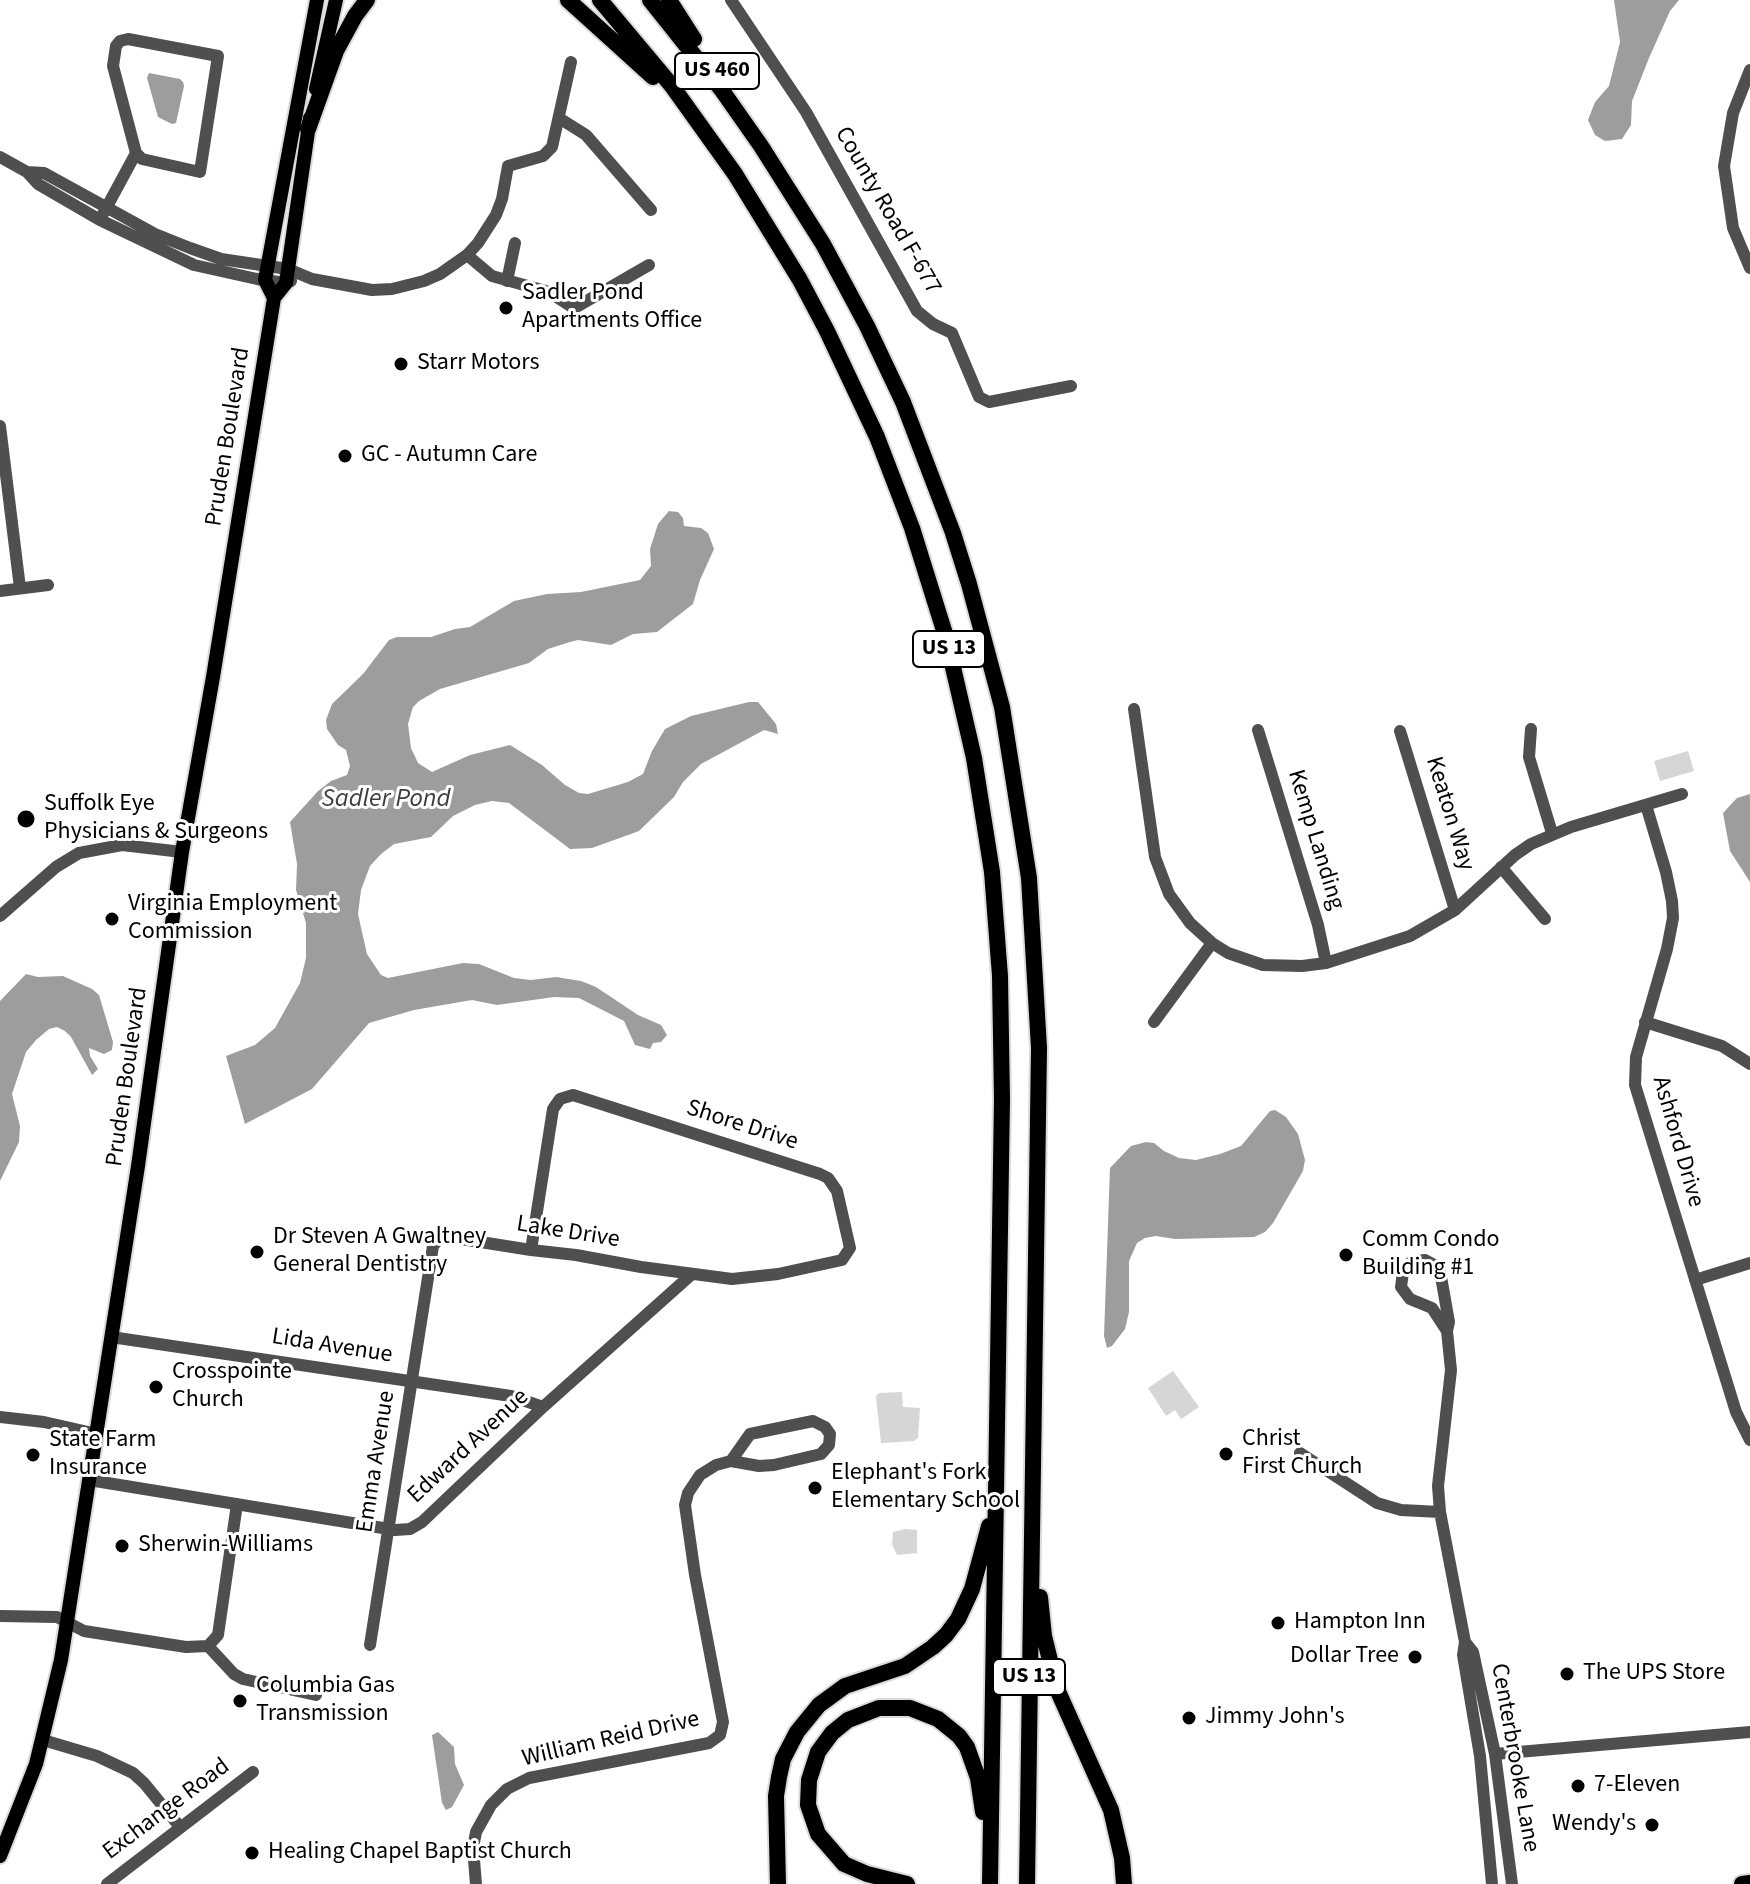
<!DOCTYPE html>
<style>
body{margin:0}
canvas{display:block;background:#fff}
</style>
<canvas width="1750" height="1884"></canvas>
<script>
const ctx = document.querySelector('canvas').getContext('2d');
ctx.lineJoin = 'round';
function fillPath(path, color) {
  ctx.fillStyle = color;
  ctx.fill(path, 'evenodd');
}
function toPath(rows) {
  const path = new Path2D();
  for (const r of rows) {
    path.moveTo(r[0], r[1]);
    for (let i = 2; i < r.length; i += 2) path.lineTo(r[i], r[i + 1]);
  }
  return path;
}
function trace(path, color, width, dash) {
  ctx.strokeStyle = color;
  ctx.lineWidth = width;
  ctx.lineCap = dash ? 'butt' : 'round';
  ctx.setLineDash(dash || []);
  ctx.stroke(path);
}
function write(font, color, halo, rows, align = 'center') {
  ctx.font = font + ' "Source Sans 3",sans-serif';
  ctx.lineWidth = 6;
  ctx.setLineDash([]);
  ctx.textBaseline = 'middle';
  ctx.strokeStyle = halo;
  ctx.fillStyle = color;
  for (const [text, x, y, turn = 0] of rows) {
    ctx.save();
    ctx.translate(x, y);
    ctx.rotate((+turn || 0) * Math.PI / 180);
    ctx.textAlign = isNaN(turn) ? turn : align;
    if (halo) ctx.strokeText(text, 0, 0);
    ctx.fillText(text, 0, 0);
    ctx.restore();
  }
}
const green = toPath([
 [1688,751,1694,771,1660,781,1654,761],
 [1173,1371,1199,1407,1181,1419,1175,1410,1166,1416,1148,1388],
 [902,1392,903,1407,920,1408,918,1438,914,1441,881,1443,876,1396,879,1393],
 [905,1529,917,1530,917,1553,897,1555,892,1544,893,1532]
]);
const water = toPath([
 [1614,0,1679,0,1670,11,1649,58,1632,101,1631,125,1622,139,1605,141,1595,135,1588,120,1595,102,1609,86,1620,42],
 [149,73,180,79,183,82,184,86,176,123,172,124,158,117,147,78],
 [669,511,678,512,683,518,684,526,701,528,708,533,714,549,700,580,693,604,657,632,633,634,611,645,578,640,570,642,548,649,529,663,440,689,419,701,413,707,408,724,411,748,418,763,432,772,470,755,510,745,542,765,565,785,579,793,588,794,628,782,643,774,652,751,665,729,691,716,749,702,758,702,776,724,778,734,764,730,701,764,683,782,674,797,639,831,592,848,570,849,509,803,492,801,475,805,453,816,431,837,394,844,381,854,370,866,361,890,358,914,367,954,381,975,388,978,463,963,479,964,514,978,531,980,556,977,581,981,596,987,638,1015,661,1025,667,1035,661,1042,653,1043,650,1049,635,1045,624,1021,579,998,554,997,497,1005,472,1000,414,1010,369,1023,312,1089,245,1124,226,1056,255,1045,275,1028,300,983,306,958,306,923,296,890,297,864,290,822,318,791,331,781,347,775,350,766,346,750,338,745,327,729,326,720,332,704,363,674,389,640,397,637,431,637,455,629,470,627,514,601,547,594,581,592,640,580,651,566,650,549,658,524],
 [1750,794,1750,882,1730,851,1723,813,1737,798],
 [26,974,38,977,63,976,92,989,99,995,113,1042,112,1050,104,1054,89,1048,90,1056,98,1069,92,1075,71,1037,65,1031,57,1027,49,1029,36,1040,26,1052,12,1094,20,1126,19,1142,0,1181,0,1001],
 [1275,1110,1286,1117,1298,1134,1305,1160,1303,1171,1273,1223,1265,1232,1254,1237,1175,1239,1156,1236,1145,1238,1137,1243,1129,1261,1129,1312,1125,1329,1112,1346,1107,1348,1104,1336,1110,1168,1131,1146,1146,1142,1154,1143,1164,1151,1179,1158,1196,1160,1220,1154,1241,1146,1270,1111],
 [438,1732,454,1747,455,1764,464,1785,452,1807,446,1810,442,1803,432,1735]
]);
const minor = toPath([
 [731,0,806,112,917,311,933,324,952,333,979,397,989,402,1071,386],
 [128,39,218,56,200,172,142,159,136,153,113,66,116,46,120,41,128,39],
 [1750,70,1733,113,1724,166,1733,228,1750,268],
 [559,118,586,135,651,210],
 [0,157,27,172,44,173,155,234,190,248,221,259,288,269,312,279,372,290,392,289,424,281,440,274,467,255,478,243,496,215,502,199,508,166,543,156,552,147,571,62],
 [27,172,38,184,100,220,194,265,257,279,286,283,291,281],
 [103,214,136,153],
 [467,255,492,276,549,292,572,307,578,306,649,265],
 [507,281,515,243],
 [0,426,20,588],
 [0,591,48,585],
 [1134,709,1155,857,1169,894,1190,923,1212,943,1228,953,1263,965,1302,966,1326,963,1410,936,1455,910,1515,855,1531,844,1571,827,1682,794],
 [1531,729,1529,757,1552,833],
 [1258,730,1318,925,1326,963],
 [1400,731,1455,910],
 [1646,805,1666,872,1672,901,1673,918,1667,949,1636,1057,1635,1085,1736,1412,1750,1440],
 [1501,867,1545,919],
 [0,916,56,867,79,853,122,845,182,852],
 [1154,1022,1212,943],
 [1645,1022,1722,1046,1750,1064],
 [1695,1280,1750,1263],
 [1447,1331,1432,1308,1410,1299,1401,1287,1403,1272,1411,1262,1425,1260,1436,1266,1440,1271,1449,1322,1447,1331,1451,1370,1438,1486,1440,1512,1465,1642,1463,1655,1480,1756,1492,1884],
 [111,1337,511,1396,543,1407],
 [0,1417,44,1422,97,1434],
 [813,1421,825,1427,830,1434,829,1445,821,1454,774,1465,759,1466,731,1461,750,1434,813,1421],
 [1300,1453,1377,1503,1401,1510,1440,1512],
 [89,1480,395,1530,410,1529,422,1522,543,1407,692,1274],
 [0,1616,57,1617,84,1631,186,1647,208,1646],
 [1465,1642,1473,1652,1495,1754,1512,1884],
 [370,1645,433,1246,438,1240,449,1237,531,1250,576,1255,641,1267,732,1279,778,1274,842,1260,850,1248,837,1191,828,1178,820,1174,573,1095,560,1099,553,1109,531,1250],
 [208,1646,218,1635,237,1504],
 [208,1646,234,1674,243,1679,316,1695],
 [43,1740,97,1756,133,1773,144,1783,180,1827],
 [1495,1754,1750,1732],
 [107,1884,253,1772],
 [476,1884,473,1848,476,1832,491,1805,507,1789,529,1778,709,1743,720,1735,723,1722,695,1575,685,1505,688,1493,700,1475,716,1465,731,1461]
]);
const major = toPath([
 [316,89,336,0],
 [274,298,265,280,317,0],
 [0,1856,36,1764,61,1660,138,1166,182,852,213,677,274,298,286,283,310,118]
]);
const highway = toPath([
 [568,0,653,77],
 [600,0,672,86,735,174,800,280,827,331,877,437,912,528,946,637,974,758,992,872,1000,976,1002,1099,990,1884],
 [650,0,721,89,761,146,823,244,867,326,903,402,953,533,969,584,1002,707,1029,878,1039,1048,1027,1884],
 [669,0,694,39],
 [308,129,336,51,355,16,367,0],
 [1040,1597,1044,1636,1057,1689,1111,1810,1122,1858,1124,1884],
 [778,1884,776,1796,779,1777,783,1759,797,1732,819,1705,845,1686,905,1666,933,1647,946,1635,958,1619,972,1589,989,1526],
 [907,1884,867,1874,844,1864,818,1834,808,1805,809,1780,818,1752,832,1733,848,1720,879,1708,910,1708,938,1719,959,1736,967,1747,978,1778,983,1812],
 [1742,1884,1750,1883]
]);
const markers = [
 [506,308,8,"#000"],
 [401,364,8,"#000"],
 [345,456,8,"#000"],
 [26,819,10,"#000"],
 [112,919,8,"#000"],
 [257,1252,8,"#000"],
 [1346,1255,8,"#000"],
 [156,1387,8,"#000"],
 [1226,1454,8,"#000"],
 [33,1455,8,"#000"],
 [815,1488,8,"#000"],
 [122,1546,8,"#000"],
 [1278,1623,8,"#000"],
 [1415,1657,8,"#000"],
 [1567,1674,8,"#000"],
 [240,1701,8,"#000"],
 [1189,1718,8,"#000"],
 [1578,1786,8,"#000"],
 [1652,1825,8,"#000"],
 [252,1853,8,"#000"]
];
const shields = [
 [717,71,84],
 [949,649,72],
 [1029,1677,72]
];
const shieldNames = [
 ["US 460",717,71],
 ["US 13",949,649],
 ["US 13",1029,1677]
];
const streetNames = [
 ["County Road F-677",887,211,60],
 ["Pruden Boulevard",229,437,-81],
 ["Keaton Way",1449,814,73],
 ["Kemp Landing",1315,840,73],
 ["Pruden Boulevard",128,1077,-82],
 ["Shore Drive",742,1126,18],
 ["Ashford Drive",1677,1142,74],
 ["Lake Drive",568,1233,9],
 ["Lida Avenue",332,1347,9],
 ["Edward Avenue",469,1447,-43],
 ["Emma Avenue",377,1462,-81],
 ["William Reid Drive",611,1740,-13],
 ["Centerbrooke Lane",1514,1758,80],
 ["Exchange Road",167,1810,-37]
];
const poiNames = [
 ["Sadler Pond",522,294],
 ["Apartments Office",522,322],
 ["Starr Motors",417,364],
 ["GC - Autumn Care",361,456],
 ["Suffolk Eye",44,805],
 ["Physicians & Surgeons",44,833],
 ["Virginia Employment",128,905],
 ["Commission",128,933],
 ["Dr Steven A Gwaltney",273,1238],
 ["General Dentistry",273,1266],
 ["Comm Condo",1362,1241],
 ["Building #1",1362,1269],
 ["Crosspointe",172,1373],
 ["Church",172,1401],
 ["Christ",1242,1440],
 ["First Church",1242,1468],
 ["State Farm",49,1441],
 ["Insurance",49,1469],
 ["Elephant's Fork",831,1474],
 ["Elementary School",831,1502],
 ["Sherwin-Williams",138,1546],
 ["Hampton Inn",1294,1623],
 ["Dollar Tree",1399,1657,"right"],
 ["The UPS Store",1583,1674],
 ["Columbia Gas",256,1687],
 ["Transmission",256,1715],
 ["Jimmy John's",1205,1718],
 ["7-Eleven",1594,1786],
 ["Wendy's",1636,1825,"right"],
 ["Healing Chapel Baptist Church",268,1853]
];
const waterNames = [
 ["Sadler Pond",386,800]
];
fillPath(green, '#d6d6d6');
fillPath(water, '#9d9d9d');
trace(major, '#dbdbdb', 18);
trace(highway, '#dbdbdb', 20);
trace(minor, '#4f4f4f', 12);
trace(major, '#000', 14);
trace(highway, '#000', 16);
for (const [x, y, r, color] of markers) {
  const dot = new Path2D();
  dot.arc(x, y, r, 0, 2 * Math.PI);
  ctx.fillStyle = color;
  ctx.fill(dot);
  trace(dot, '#fff', 3);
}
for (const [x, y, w] of shields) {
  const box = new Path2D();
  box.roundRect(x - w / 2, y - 18, w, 36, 6);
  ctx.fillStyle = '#fff';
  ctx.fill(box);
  trace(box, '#000', 2);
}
write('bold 22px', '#000', null, shieldNames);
write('24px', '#000', '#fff', streetNames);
write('24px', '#000', '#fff', poiNames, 'left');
write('italic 26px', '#3e3e3e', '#fff', waterNames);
</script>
